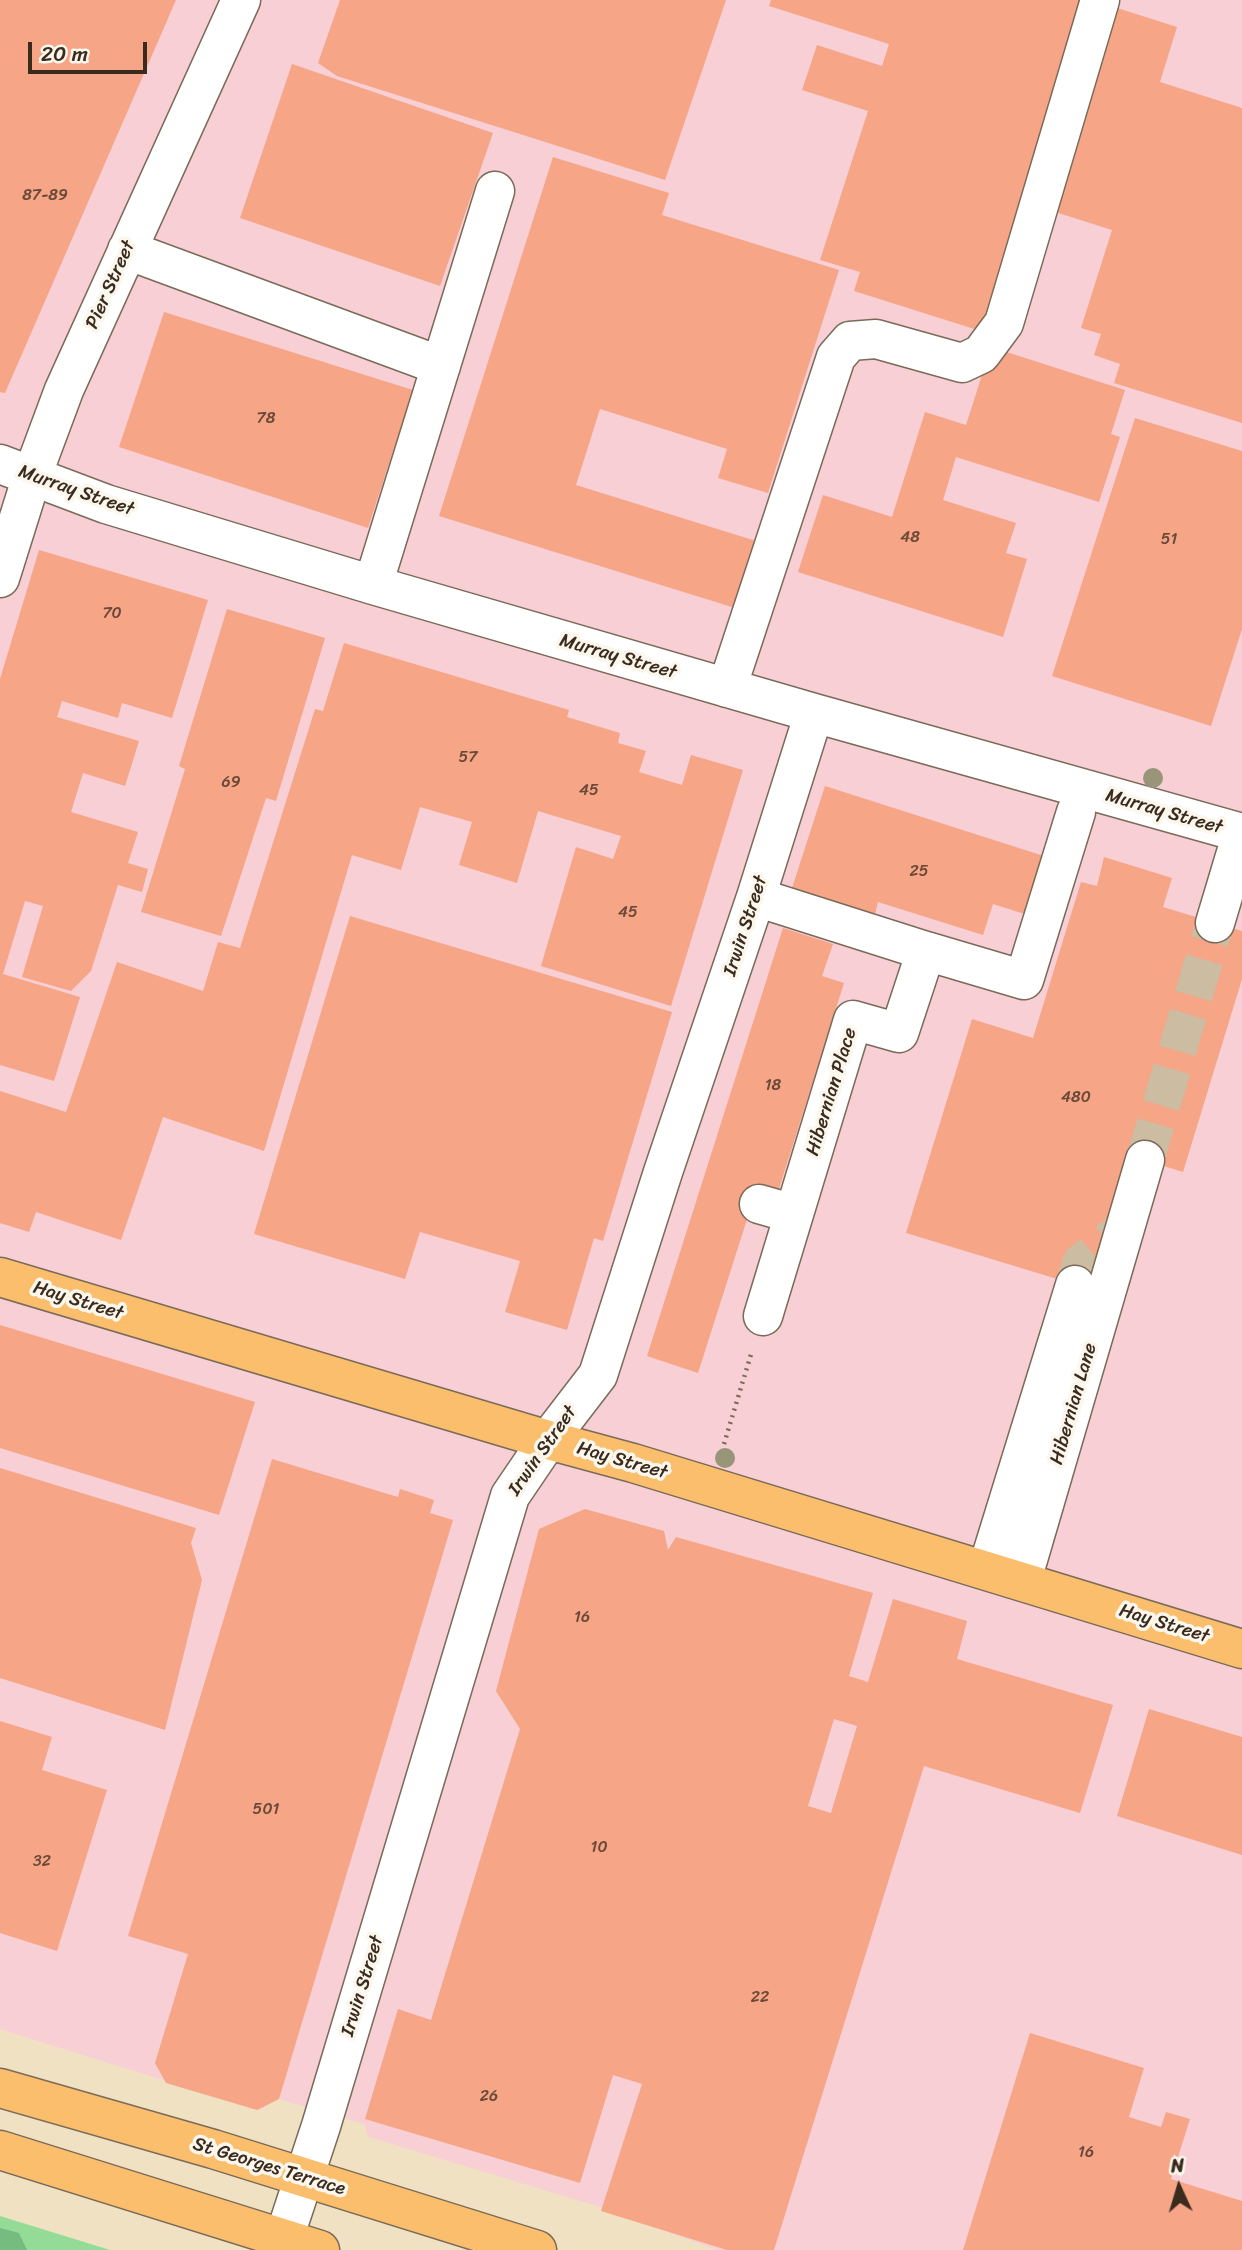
<!DOCTYPE html>
<style>
body{margin:0}
#map{position:relative;width:1242px;height:2250px;overflow:hidden;background:#f0e1c3;font-family:Sriracha,sans-serif}
canvas{display:block}
.north{position:absolute;left:1144px;top:2152px;width:70px;height:70px;-webkit-text-stroke:5px #fbf7ec;paint-order:stroke;rotate:356deg;font-size:19px;font-weight:700;line-height:28px;text-align:center;color:#3b2a1e}
.north::after{content:'';display:block;margin:auto;width:24px;height:32px;background:#3b2a1e;clip-path:polygon(50% 0,100% 100%,50% 72%,0 100%)}
.scale{position:absolute;left:28px;top:42px;width:119px;height:32px;box-sizing:border-box;border:4px solid #3b2a1e;border-top:0;padding-left:9px;font-size:21px;line-height:24px;white-space:nowrap;color:#3b2a1e;-webkit-text-stroke:5px #fbf7ec;paint-order:stroke}
</style>
<div id="map">
<canvas width="1242" height="2250"></canvas>
<div class="north">N</div>
<div class="scale">20 m</div>
</div>
<script>
const ctx = document.querySelector('canvas').getContext('2d');
ctx.lineJoin = 'round';
function fillPath(path, color) {
  ctx.fillStyle = color;
  ctx.fill(path, 'evenodd');
}
function toPath(rows) {
  const path = new Path2D();
  for (const r of rows) {
    path.moveTo(r[0], r[1]);
    for (let i = 2; i < r.length; i += 2) path.lineTo(r[i], r[i + 1]);
  }
  return path;
}
function trace(path, color, width, dash) {
  ctx.strokeStyle = color;
  ctx.lineWidth = width;
  ctx.lineCap = dash ? 'butt' : 'round';
  ctx.setLineDash(dash || []);
  ctx.stroke(path);
}
function write(font, color, halo, rows, align = 'center') {
  ctx.font = font + ' Sriracha,sans-serif';
  ctx.lineWidth = 7;
  ctx.setLineDash([]);
  ctx.textBaseline = 'middle';
  ctx.strokeStyle = halo;
  ctx.fillStyle = color;
  for (const [text, x, y, turn = 0] of rows) {
    ctx.save();
    ctx.translate(x, y);
    ctx.rotate((+turn || 0) * Math.PI / 180);
    ctx.textAlign = isNaN(turn) ? turn : align;
    if (halo) ctx.strokeText(text, 0, 0);
    ctx.fillText(text, 0, 0);
    ctx.restore();
  }
}
const built = toPath([
 [0,0,1242,0,1242,2250,717,2250,597,2206,369,2137,364,2124,279,2099,259,2110,0,2029]
]);
const green = toPath([
 [0,2216,110,2250,0,2250]
]);
const forest = toPath([
 [0,2228,19,2233,27,2250,0,2250]
]);
const building = toPath([
 [0,0,176,0,5,393,0,392],
 [340,0,726,0,665,180,337,76,318,63],
 [771,0,1093,0,987,333,854,291,860,272,820,260,868,111,802,90,817,45,882,66,889,44,769,6],
 [1114,7,1177,27,1160,82,1242,108,1242,423,1114,383,1120,364,1094,355,1101,334,1081,328,1112,230,1049,210],
 [292,64,493,133,440,286,240,218],
 [553,157,669,193,662,215,839,270,768,493,718,478,727,449,600,409,576,485,756,541,735,608,439,516],
 [164,312,413,390,368,528,119,447],
 [991,347,1125,390,1111,434,1120,437,1099,502,956,457,943,500,1016,523,1006,553,1027,559,1003,637,798,572,823,495,892,517,925,412,966,425],
 [1135,418,1242,451,1242,629,1211,726,1052,676],
 [39,550,208,600,172,718,122,703,118,718,62,701,57,717,139,741,125,786,83,773,71,812,138,832,128,863,148,869,142,892,118,885,91,971,71,991,22,977,43,906,25,901,3,974,80,997,54,1081,0,1065,0,679],
 [227,609,325,638,276,801,266,798,221,936,141,912,185,769,179,766],
 [344,643,569,710,567,717,620,733,618,743,646,751,639,772,682,785,691,755,743,770,671,1006,541,966,576,847,613,859,621,836,538,811,517,883,459,865,472,822,420,807,401,870,352,855,264,1151,163,1117,121,1240,36,1212,29,1232,0,1223,0,1091,66,1112,117,962,203,991,218,942,240,948,315,709,323,711],
 [825,786,1047,857,1028,915,993,904,983,935,878,902,875,914,792,888],
 [1104,857,1172,878,1163,907,1242,931,1242,979,1183,1172,1145,1160,1100,1292,906,1233,972,1019,1033,1038,1081,882,1097,886],
 [350,916,672,1012,603,1241,594,1238,567,1330,505,1312,520,1261,420,1232,405,1279,254,1234],
 [783,928,833,944,822,976,844,983,777,1195,757,1188,698,1373,647,1356],
 [0,1325,255,1402,219,1515,0,1448],
 [272,1459,398,1497,400,1489,434,1500,430,1513,453,1520,279,2099,257,2110,166,2083,155,2063,188,1954,128,1936],
 [0,1468,196,1528,191,1543,202,1580,165,1730,0,1678],
 [585,1509,664,1531,668,1550,676,1537,873,1593,849,1676,868,1682,893,1599,967,1621,957,1659,1113,1705,1080,1813,924,1766,774,2250,727,2250,601,2211,642,2084,613,2075,580,2183,365,2119,398,2009,431,2020,520,1729,496,1691,539,1529],
 [834,1719,857,1726,831,1813,808,1806],
 [1149,1709,1242,1737,1242,1855,1117,1816],
 [0,1721,52,1737,42,1770,107,1790,57,1951,0,1933],
 [1030,2033,1144,2068,1129,2117,1161,2127,1166,2112,1190,2119,1171,2179,1242,2201,1242,2250,963,2250]
]);
const minorTunnel = toPath([
 [1145,1160,1215,923],
 [1075,1285,1081,1263,1118,1233]
]);
const path = toPath([
 [724,1444,752,1351]
]);
const minor = toPath([
 [127,250,441,366],
 [0,464,106,504,373,585,814,713,1242,833],
 [0,578,32,476,64,390,241,0],
 [373,585,495,191],
 [727,688,836,357,850,341,876,339,962,363,981,354,1004,323,1100,0],
 [756,897,926,951],
 [1215,923,1242,833],
 [759,1204,794,1214],
 [763,1316,853,1020,899,1033,926,951,1024,980,1076,812],
 [987,1570,1075,1285],
 [1022,1580,1145,1160],
 [284,2238,321,2126,510,1496,548,1440,598,1375,663,1172,756,897,814,713]
]);
const major = toPath([
 [0,1277,548,1440,633,1463,1242,1649],
 [0,2088,213,2149,537,2250],
 [0,2150,320,2250]
]);
const trees = [
 [1153,778],
 [725,1458]
];
const numberNames = [
 ["87-89",45,196],
 ["78",266,419],
 ["48",910,538],
 ["51",1169,540],
 ["70",112,614],
 ["57",468,758],
 ["69",231,783],
 ["45",589,791],
 ["25",919,872],
 ["45",628,913],
 ["18",773,1086],
 ["480",1076,1098],
 ["16",582,1618],
 ["501",266,1810],
 ["10",599,1848],
 ["32",42,1862],
 ["22",760,1998],
 ["26",489,2097],
 ["16",1086,2153]
];
const streetNames = [
 ["Pier Street",111,285,-66],
 ["Murray Street",76,491,19],
 ["Murray Street",618,657,16],
 ["Murray Street",1164,812,16],
 ["Irwin Street",746,926,-72],
 ["Hibernian Place",832,1092,-73],
 ["Hay Street",78,1301,17],
 ["Hibernian Lane",1074,1404,-74],
 ["Irwin Street",543,1451,-55],
 ["Hay Street",622,1461,16],
 ["Hay Street",1164,1624,17],
 ["Irwin Street",363,1986,-73],
 ["St Georges Terrace",269,2167,17]
];
fillPath(built, '#f7cfd5');
fillPath(green, '#93db96');
fillPath(forest, '#76bb7f');
fillPath(building, '#f6a586');
trace(minorTunnel, '#ccbca2', 38, [38, 19]);
trace(minor, '#7a6a58', 41);
trace(major, '#7a6a58', 41);
trace(path, '#7a6a58', 4.5, [2, 5]);
trace(minor, '#fff', 38);
trace(major, '#fabe6d', 38);
ctx.fillStyle = '#999579';
for (const [x, y] of trees) {
  ctx.beginPath();
  ctx.arc(x, y, 10, 0, 2 * Math.PI);
  ctx.fill();
}
write('16px', '#6a4938', null, numberNames);
write('19px', '#3b2a1e', '#fbf7ec', streetNames);
</script>
